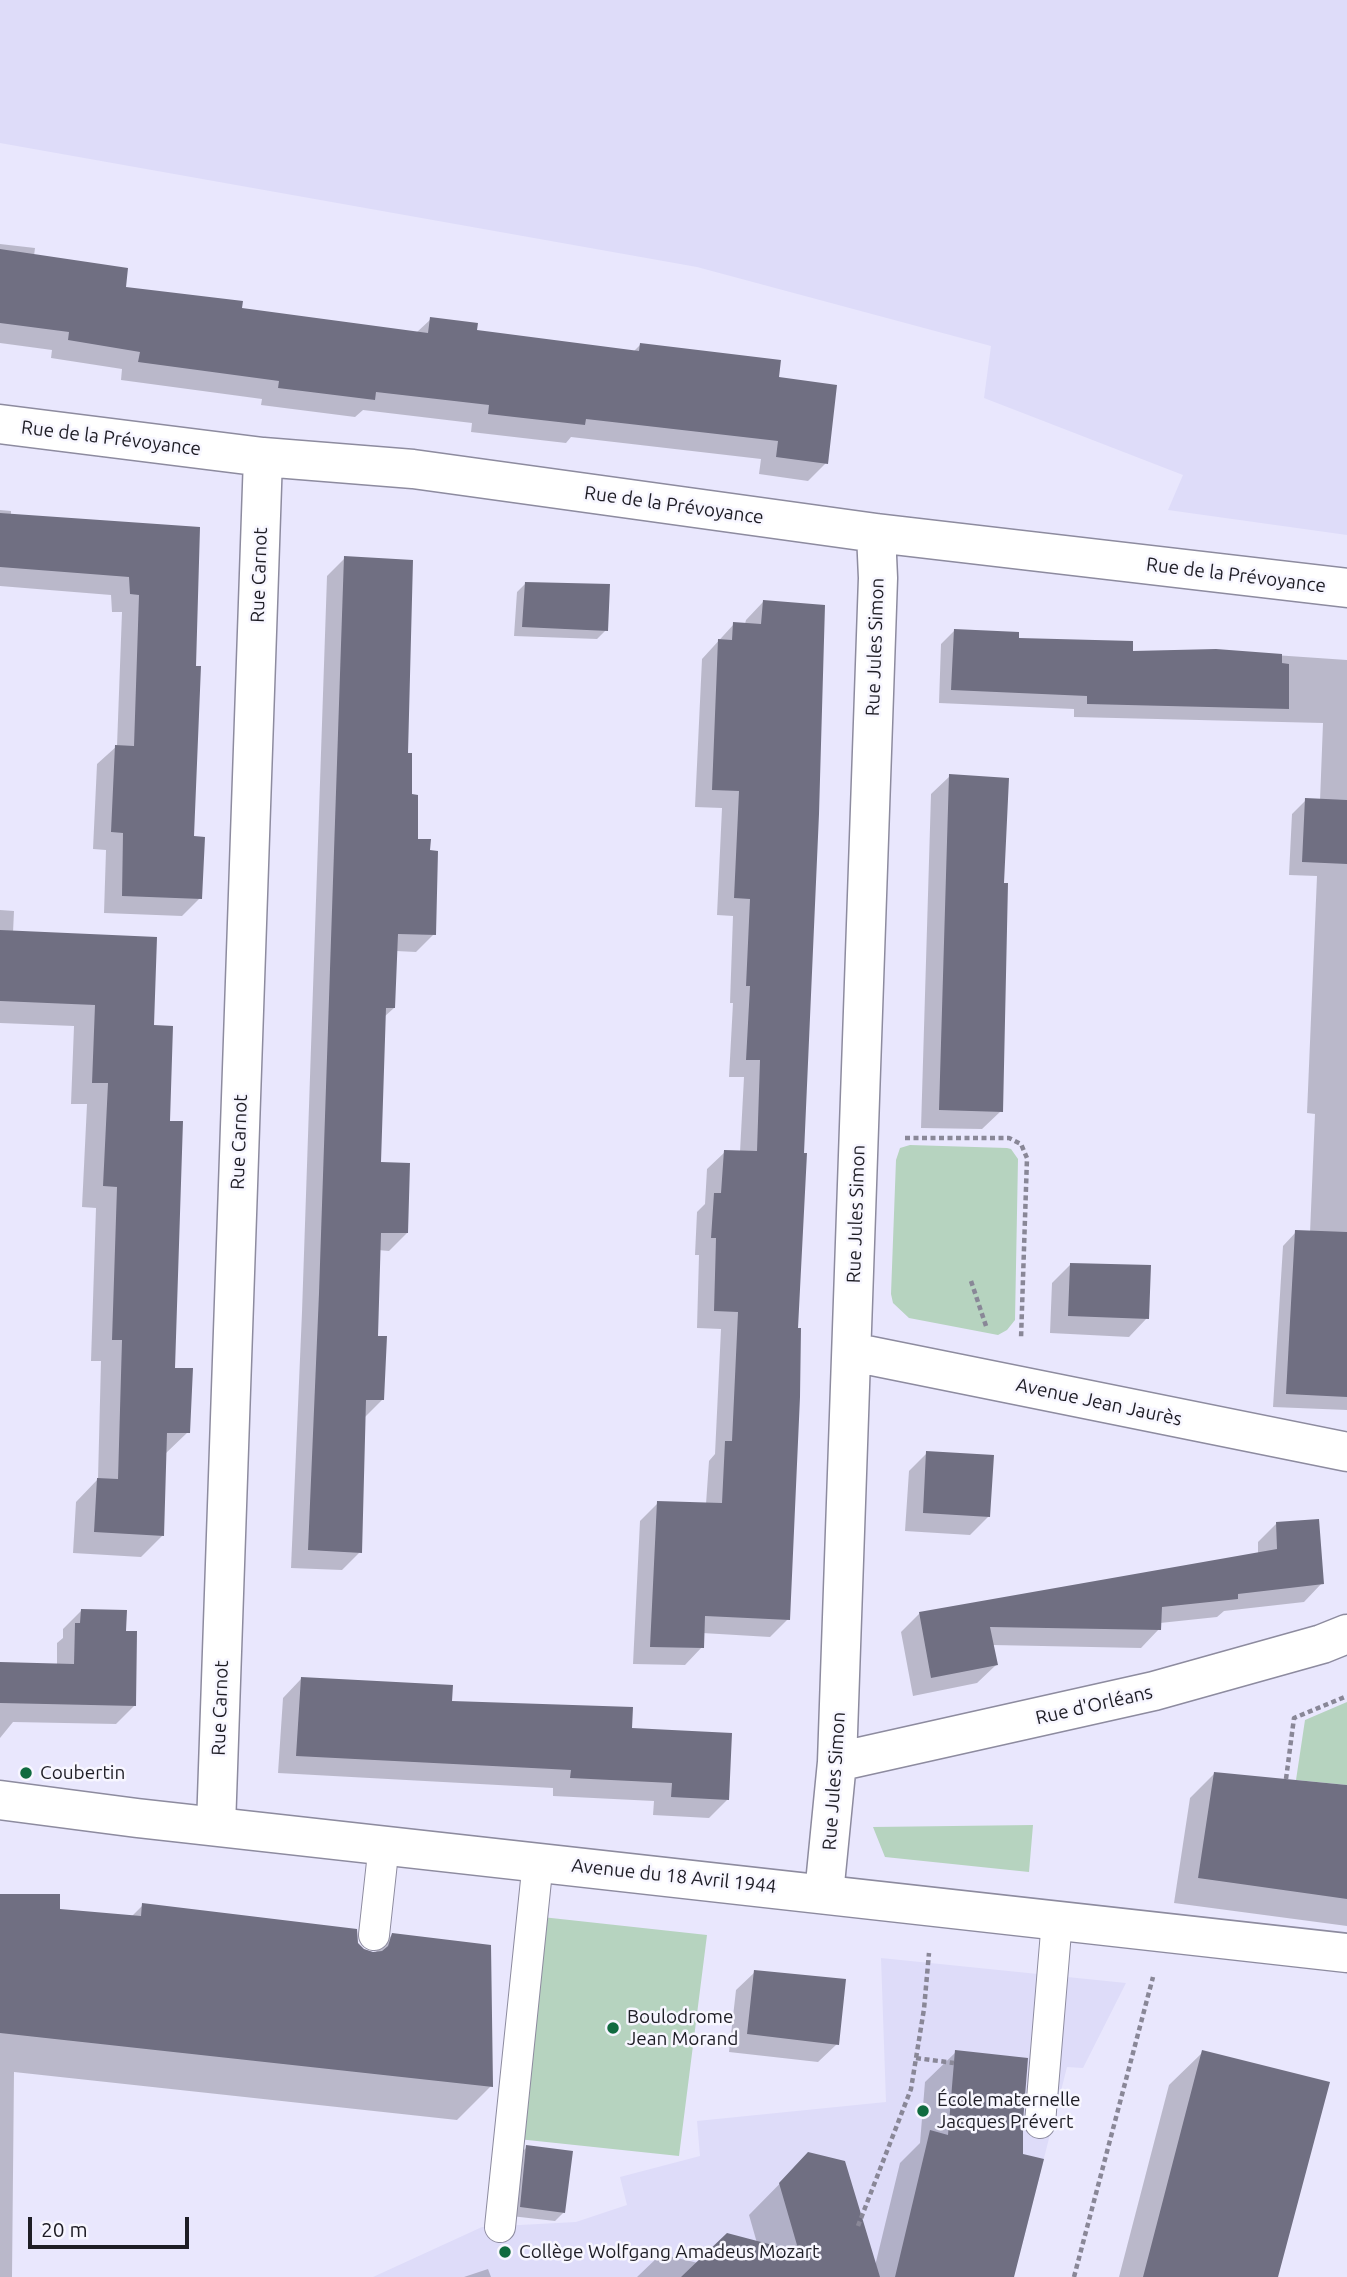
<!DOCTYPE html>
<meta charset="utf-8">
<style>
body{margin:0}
#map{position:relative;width:1347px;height:2277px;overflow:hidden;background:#e9e7fd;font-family:Ubuntu,sans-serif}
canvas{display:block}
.scale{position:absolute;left:28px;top:2217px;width:161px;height:32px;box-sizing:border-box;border:4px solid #1e1d25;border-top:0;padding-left:9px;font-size:21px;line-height:24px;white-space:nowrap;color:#1e1d25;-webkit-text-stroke:5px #f7f6ff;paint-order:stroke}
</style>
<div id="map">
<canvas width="1347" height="2277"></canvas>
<div class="scale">20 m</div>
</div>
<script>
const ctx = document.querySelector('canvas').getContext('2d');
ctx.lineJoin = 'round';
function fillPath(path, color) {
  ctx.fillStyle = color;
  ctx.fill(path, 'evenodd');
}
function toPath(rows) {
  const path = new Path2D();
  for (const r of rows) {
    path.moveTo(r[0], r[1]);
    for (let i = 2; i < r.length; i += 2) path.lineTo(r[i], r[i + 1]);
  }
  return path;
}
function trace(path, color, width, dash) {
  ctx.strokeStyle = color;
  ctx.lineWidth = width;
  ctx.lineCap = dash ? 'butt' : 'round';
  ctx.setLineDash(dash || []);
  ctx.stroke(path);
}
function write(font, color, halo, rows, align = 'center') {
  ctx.font = font + ' Ubuntu,sans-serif';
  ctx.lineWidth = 5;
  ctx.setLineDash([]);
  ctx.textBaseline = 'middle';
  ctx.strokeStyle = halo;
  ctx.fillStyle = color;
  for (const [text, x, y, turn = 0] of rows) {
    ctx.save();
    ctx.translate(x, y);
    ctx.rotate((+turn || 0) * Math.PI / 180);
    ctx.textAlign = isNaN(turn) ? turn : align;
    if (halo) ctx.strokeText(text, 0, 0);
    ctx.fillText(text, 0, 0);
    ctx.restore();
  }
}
const built = toPath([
 [0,0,1347,0,1347,535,1168,510,1183,475,984,398,991,346,697,267,0,143],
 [881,1958,1126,1983,1083,2068,1067,2067,1014,2277,373,2277,482,2227,576,2222,627,2205,620,2177,700,2156,697,2121,886,2102]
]);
const green = toPath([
 [910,1145,1007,1148,1011,1149,1018,1159,1015,1320,1007,1330,998,1335,909,1318,893,1303,891,1294,896,1160,900,1148],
 [1347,1702,1347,1785,1296,1780,1305,1720],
 [1033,1825,1029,1872,885,1857,873,1827],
 [542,1917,707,1935,679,2156,518,2139]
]);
const shadow = toPath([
 [0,244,35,248,34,256,124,289,240,310,416,333,431,319,475,331,633,352,640,345,777,379,826,463,808,481,759,474,761,459,571,437,566,443,471,432,472,423,363,410,355,417,261,405,262,399,121,380,122,369,51,358,52,350,0,343],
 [0,510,11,511,11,516,198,528,192,838,200,898,182,916,104,913,106,850,93,849,97,764,117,746,122,612,112,612,111,595,0,586],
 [345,558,406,755,416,841,434,934,416,952,396,951,394,1008,384,1017,379,1164,407,1233,389,1251,378,1250,376,1337,382,1400,364,1418,360,1552,342,1570,291,1568,302,1312,327,576],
 [526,583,606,630,597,639,514,636,517,592],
 [763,602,796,1330,788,1619,770,1637,702,1633,702,1647,685,1665,633,1664,640,1521,658,1503,706,1504,709,1461,715,1454,721,1329,697,1328,699,1255,695,1255,697,1212,705,1204,707,1169,725,1152,740,1152,744,1077,729,1077,733,1003,730,1003,733,916,717,915,722,808,695,807,702,659,734,624,745,624,746,620],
 [954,631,1132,653,1216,651,1347,660,1347,1410,1273,1407,1283,1246,1296,1232,1310,1233,1315,1114,1307,1113,1317,876,1289,875,1292,814,1306,800,1320,801,1323,723,1074,717,1074,709,939,703,941,644],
 [950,776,1002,884,1001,1111,982,1129,921,1128,931,794],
 [0,910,14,911,13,933,152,1027,168,1123,173,1370,188,1432,165,1454,163,1535,141,1557,73,1553,76,1502,98,1479,101,1361,91,1361,96,1208,82,1207,87,1104,71,1104,74,1026,0,1023],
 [1071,1264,1147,1318,1129,1337,1050,1333,1052,1283],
 [927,1453,989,1516,970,1535,905,1531,909,1471],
 [1276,1524,1322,1583,1304,1602,1224,1611,1217,1617,1160,1623,1159,1629,1141,1648,992,1645,996,1665,977,1683,913,1696,901,1632,920,1613,1258,1554,1258,1542],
 [82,1610,125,1632,134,1706,116,1724,13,1722,0,1738,0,1664,57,1665,57,1643,63,1638,63,1629],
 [301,1679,630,1730,727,1800,709,1818,653,1815,654,1801,553,1796,553,1788,278,1773,283,1698],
 [1215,1773,1347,1788,1347,1926,1174,1903,1190,1798],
 [0,1895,58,1910,131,1917,143,1905,357,1943,363,1951,374,1954,392,1935,491,2086,457,2120,14,2072,12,2277,0,2277],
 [755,1972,837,2044,818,2062,729,2052,736,1990],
 [956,2052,1012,2277,637,2277,659,2256,669,2256,698,2263,757,2243,749,2215,809,2154,875,2266,900,2163,920,2143,925,2082],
 [1203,2052,1277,2277,1119,2277,1169,2085],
 [527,2147,564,2212,555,2221,511,2216,518,2156],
 [488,2269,491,2277,464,2277]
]);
const building = toPath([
 [0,249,128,268,126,287,243,301,242,308,428,333,430,317,478,323,477,330,639,351,640,343,781,360,779,377,837,385,828,464,776,457,778,441,586,419,585,425,488,414,489,405,376,392,375,400,278,388,279,381,138,362,140,352,68,340,69,332,0,323],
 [0,513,200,527,196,666,201,666,194,836,205,837,202,899,122,896,123,833,111,832,115,745,134,746,139,595,130,594,129,577,0,567],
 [344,556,413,560,408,753,412,753,412,794,418,795,418,839,431,839,430,850,438,851,436,935,398,934,395,1008,386,1008,381,1162,410,1163,408,1233,381,1233,378,1336,387,1336,384,1400,366,1400,362,1553,308,1550,319,1293],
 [525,582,610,584,608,631,522,627],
 [763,600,825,605,819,814,804,1153,807,1153,798,1328,801,1328,800,1397,790,1620,705,1616,704,1648,650,1647,657,1501,722,1503,725,1441,732,1441,738,1312,714,1311,716,1238,711,1238,714,1193,721,1193,724,1150,757,1151,760,1060,746,1060,750,986,746,986,750,899,734,898,739,791,712,790,718,639,732,640,733,622,761,624],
 [954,629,1019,632,1019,638,1133,641,1133,651,1216,649,1282,654,1282,663,1289,664,1289,709,1087,704,1087,696,951,690],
 [949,774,1009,778,1004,883,1008,883,1003,1112,939,1110],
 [1305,798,1347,800,1347,864,1302,862],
 [0,930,157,937,154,1025,173,1026,170,1121,183,1121,175,1368,193,1368,190,1433,167,1433,164,1536,94,1532,97,1478,118,1479,122,1340,112,1340,117,1187,103,1186,108,1083,92,1083,95,1005,0,1001],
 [1295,1230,1347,1232,1347,1397,1286,1394],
 [1070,1263,1151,1265,1149,1319,1068,1316],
 [926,1451,994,1455,990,1517,923,1513],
 [1319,1519,1324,1584,1238,1594,1238,1599,1162,1607,1161,1630,990,1627,998,1665,931,1678,919,1612,1277,1549,1276,1522],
 [81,1609,127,1610,126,1631,137,1631,136,1706,0,1703,0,1662,74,1664,75,1623,80,1623],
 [301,1677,453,1685,452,1701,633,1707,632,1728,732,1733,729,1800,671,1797,672,1783,570,1778,571,1770,296,1756],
 [1214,1772,1347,1785,1347,1899,1198,1878],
 [0,1894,60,1894,60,1909,141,1916,142,1903,357,1929,358,1943,364,1949,373,1952,382,1951,388,1946,392,1933,491,1945,493,2087,0,2033],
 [754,1970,846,1979,839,2045,747,2034],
 [955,2050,1028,2058,1023,2122,1023,2154,1044,2159,1014,2277,895,2277,930,2130,948,2135],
 [1202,2050,1330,2082,1278,2277,1143,2277],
 [526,2145,573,2151,565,2213,520,2207],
 [808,2152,845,2161,880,2277,681,2277,727,2233,799,2252,779,2183]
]);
const path = toPath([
 [905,1138,1009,1138,1021,1144,1027,1158,1021,1339],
 [971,1281,987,1329],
 [1286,1779,1294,1718,1347,1696],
 [916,2058,954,2063],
 [858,2226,911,2089,924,2009,929,1953],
 [1074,2277,1153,1977]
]);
const service = toPath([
 [374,1935,384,1844],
 [1040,2123,1057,1920],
 [500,2227,538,1861]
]);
const minor = toPath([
 [0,424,263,457,413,469,876,533,1347,588],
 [852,1352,1347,1452],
 [837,1762,1154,1691,1322,1644,1347,1634],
 [216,1826,263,457],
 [824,1894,837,1762,878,578,876,533]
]);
const tertiary = toPath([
 [0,1800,137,1818,1347,1953]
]);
const markers = [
 [26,1773,7,"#106b3f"],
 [613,2028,7,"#106b3f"],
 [923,2111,7,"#106b3f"],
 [505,2252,7,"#106b3f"]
];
const streetNames = [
 ["Rue de la Prévoyance",111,438,7],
 ["Rue de la Prévoyance",674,505,8],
 ["Rue Carnot",259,575,-88],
 ["Rue de la Prévoyance",1236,575,7],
 ["Rue Jules Simon",875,647,-88],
 ["Rue Carnot",239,1142,-88],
 ["Rue Jules Simon",856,1214,-88],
 ["Avenue Jean Jaurès",1099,1402,12],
 ["Rue d'Orléans",1094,1705,-13],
 ["Rue Carnot",220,1708,-88],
 ["Rue Jules Simon",834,1781,-86],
 ["Avenue du 18 Avril 1944",674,1876,6]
];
const poiNames = [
 ["Coubertin",40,1773],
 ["Boulodrome",627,2017],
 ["Jean Morand",627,2039],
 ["École maternelle",937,2100],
 ["Jacques Prévert",937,2122],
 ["Collège Wolfgang Amadeus Mozart",519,2252]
];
fillPath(built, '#dedcf9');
fillPath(green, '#b6d3bf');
fillPath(shadow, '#0003');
fillPath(building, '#706f82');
trace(service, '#8d8b9f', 32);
trace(minor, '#8d8b9f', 41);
trace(tertiary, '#8d8b9f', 41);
trace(path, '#898797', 4.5, [5, 3.5]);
trace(service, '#fff', 30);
trace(minor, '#fff', 38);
trace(tertiary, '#fff', 38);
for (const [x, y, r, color] of markers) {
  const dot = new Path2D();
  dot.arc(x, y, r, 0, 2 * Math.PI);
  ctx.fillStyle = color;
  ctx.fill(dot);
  trace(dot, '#f7f6ff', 2.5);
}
write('19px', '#1e1d25', '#f7f6ff', streetNames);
write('19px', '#1e1d25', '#f7f6ff', poiNames, 'left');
</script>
